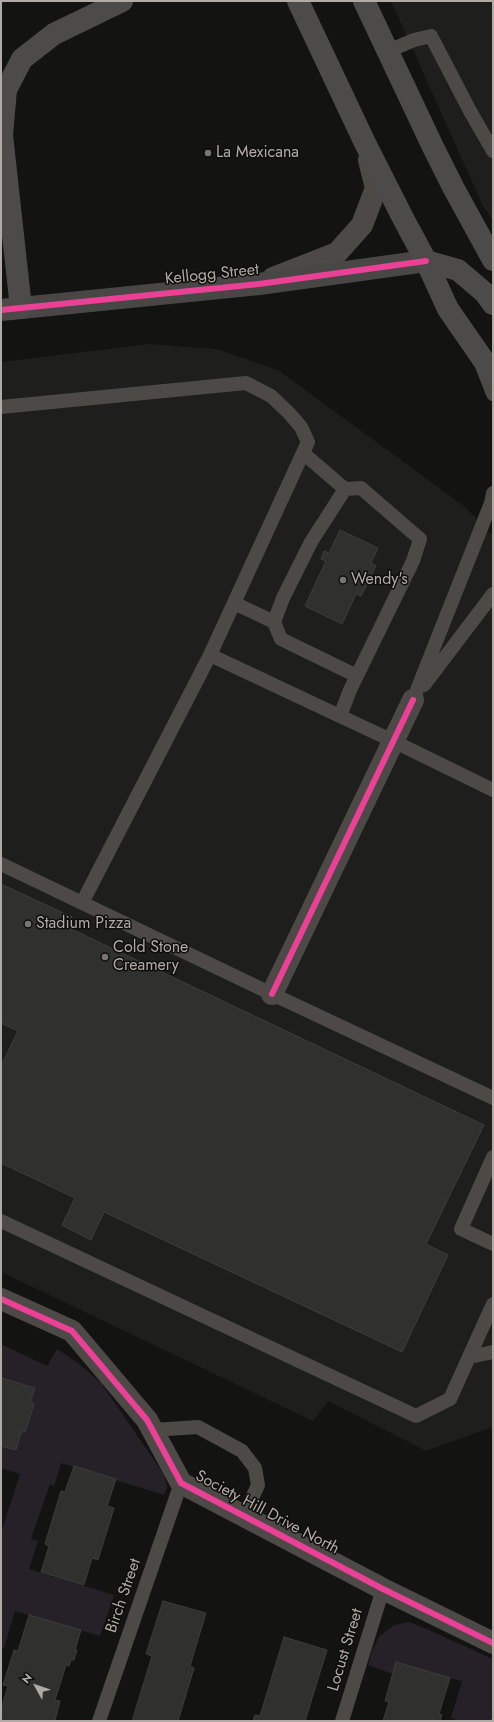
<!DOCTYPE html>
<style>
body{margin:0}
#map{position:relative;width:494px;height:1722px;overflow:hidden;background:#131312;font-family:Jost,sans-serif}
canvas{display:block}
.frame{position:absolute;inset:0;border:2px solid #b2aaa5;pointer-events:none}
.north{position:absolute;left:16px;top:1666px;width:40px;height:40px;-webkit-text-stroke:3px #0e0e0d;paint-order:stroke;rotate:310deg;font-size:11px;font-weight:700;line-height:16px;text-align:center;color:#b2aaa5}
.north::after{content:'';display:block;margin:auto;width:14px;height:18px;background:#b2aaa5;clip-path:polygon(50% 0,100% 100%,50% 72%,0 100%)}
</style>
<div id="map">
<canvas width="494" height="1722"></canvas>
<div class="frame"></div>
<div class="north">N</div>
</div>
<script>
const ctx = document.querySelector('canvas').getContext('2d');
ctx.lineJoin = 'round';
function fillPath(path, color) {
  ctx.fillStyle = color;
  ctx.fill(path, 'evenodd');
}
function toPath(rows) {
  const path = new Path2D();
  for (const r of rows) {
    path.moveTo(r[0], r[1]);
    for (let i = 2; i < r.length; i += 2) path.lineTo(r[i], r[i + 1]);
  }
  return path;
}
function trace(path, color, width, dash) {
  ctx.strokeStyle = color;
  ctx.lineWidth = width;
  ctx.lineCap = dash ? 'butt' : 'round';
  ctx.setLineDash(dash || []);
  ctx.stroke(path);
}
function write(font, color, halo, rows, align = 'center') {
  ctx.font = font + ' Jost,sans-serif';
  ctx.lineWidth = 3;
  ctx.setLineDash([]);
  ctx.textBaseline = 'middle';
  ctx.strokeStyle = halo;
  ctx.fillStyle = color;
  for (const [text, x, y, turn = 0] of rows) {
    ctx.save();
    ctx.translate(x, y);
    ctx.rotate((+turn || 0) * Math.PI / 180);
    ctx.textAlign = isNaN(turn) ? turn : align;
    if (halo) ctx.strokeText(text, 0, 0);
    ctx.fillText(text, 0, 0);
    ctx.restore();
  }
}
const built = toPath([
 [391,1,493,1,493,221,482,204],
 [149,344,216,349,278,370,464,506,493,536,493,1427,426,1451,328,1401,313,1421,1,1272,1,362]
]);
const green = toPath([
 [1,1344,47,1366,57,1349,78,1363,101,1383,165,1476,167,1488,164,1495,61,1463,54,1486,50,1484,31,1539,38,1541,29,1569,114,1595,100,1636,15,1611,4,1648,1,1647,1,1533,20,1474,1,1468,1,1446,16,1450,21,1432,25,1432,34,1404,30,1402,35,1388,1,1378],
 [409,1622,429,1630,493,1659,493,1721,455,1721,455,1719,451,1718,462,1681,450,1678,393,1674,368,1665,372,1651,379,1637,394,1625]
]);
const building = toPath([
 [340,530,378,548,371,563,376,566,361,596,356,594,342,624,305,606,326,561,321,559,324,551,329,553,340,530],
 [1,884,72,917,67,927,484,1125,426,1244,448,1255,402,1352,104,1212,91,1240,62,1225,75,1198,1,1163,1,1066,18,1031,1,1023,1,884],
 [1,1378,35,1388,30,1402,34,1404,25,1432,21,1432,16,1450,1,1446,1,1378],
 [74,1466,116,1479,107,1506,114,1508,98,1560,92,1558,84,1585,41,1572,49,1546,45,1544,61,1491,65,1492,74,1466],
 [163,1601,206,1613,190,1666,194,1668,178,1721,132,1721,152,1656,146,1654,163,1601],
 [29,1615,81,1630,75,1650,77,1650,74,1660,71,1660,69,1666,66,1665,55,1700,60,1701,55,1721,1,1721,1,1710,8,1686,3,1685,14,1650,18,1651,29,1615],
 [284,1637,327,1650,305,1721,253,1721,255,1715,260,1716,284,1637],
 [396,1662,450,1678,439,1714,442,1715,440,1721,383,1721,389,1702,385,1701,396,1662]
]);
const path = toPath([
 [492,1721,493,1719]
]);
const lane = toPath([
 [388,51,414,40,431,36,470,111,493,151],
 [482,366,493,394],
 [1,407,246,383,271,396,289,413,301,427,308,442,210,655],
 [303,453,345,489,361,488,420,539,413,561,350,690,340,716],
 [234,603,274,622,283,598,311,542,345,489],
 [274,622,281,639,357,676],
 [424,685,493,594],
 [413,700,491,503,493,493],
 [1,864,272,994,493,1098],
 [82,903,210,655,393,741,493,790],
 [493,1157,461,1229,493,1244],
 [1,1221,416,1416,450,1399,493,1304],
 [469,1357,493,1352],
 [153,1430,198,1427,242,1451,255,1468,258,1485,244,1516],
 [99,1721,181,1483],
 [342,1721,383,1589]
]);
const street = toPath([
 [273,278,337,253,362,225,376,188,369,160],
 [1,310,21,308],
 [272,994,413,700],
 [1,1299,72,1331,147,1420,181,1483,383,1589,493,1643]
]);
const secondary = toPath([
 [21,308,259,284,426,261]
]);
const highway = toPath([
 [298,1,365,143,404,220,426,261,448,309,493,374],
 [364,1,433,147,453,187,493,260],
 [426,261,458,270,485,293,493,304],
 [21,308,2,135,6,90,22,59,54,34,122,1]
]);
const cycleway = toPath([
 [1,310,259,284,426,261],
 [272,994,413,700],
 [1,1299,72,1331,147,1420,181,1483,383,1589,493,1643]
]);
const markers = [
 [208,153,4,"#7a7572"],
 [343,580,4,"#7a7572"],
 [28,924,4,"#7a7572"],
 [105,957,4,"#7a7572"]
];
const poiNames = [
 ["La Mexicana",216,153],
 ["Wendy's",351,580],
 ["Stadium Pizza",36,924],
 ["Cold Stone",113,948],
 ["Creamery",113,966]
];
const streetNames = [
 ["Kellogg Street",212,275,-6],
 ["Society Hill Drive North",267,1513,28],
 ["Birch Street",124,1596,-71],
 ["Locust Street",346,1650,-73]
];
fillPath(built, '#1e1e1c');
fillPath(green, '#262128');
fillPath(building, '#30302e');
trace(building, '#3f3d3b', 1);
trace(path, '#4c4a49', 2.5, [2, 3]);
trace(lane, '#4c4947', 14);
trace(street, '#4c4947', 22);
trace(secondary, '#494746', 22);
trace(highway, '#4c4b4a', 22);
trace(cycleway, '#ea4096', 6);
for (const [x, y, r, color] of markers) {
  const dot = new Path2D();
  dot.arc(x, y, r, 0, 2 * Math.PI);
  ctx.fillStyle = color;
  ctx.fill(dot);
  trace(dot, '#0e0e0d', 1.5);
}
write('16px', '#b2aaa5', '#0e0e0d', poiNames, 'left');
write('16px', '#b2aaa5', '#0e0e0d', streetNames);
</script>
